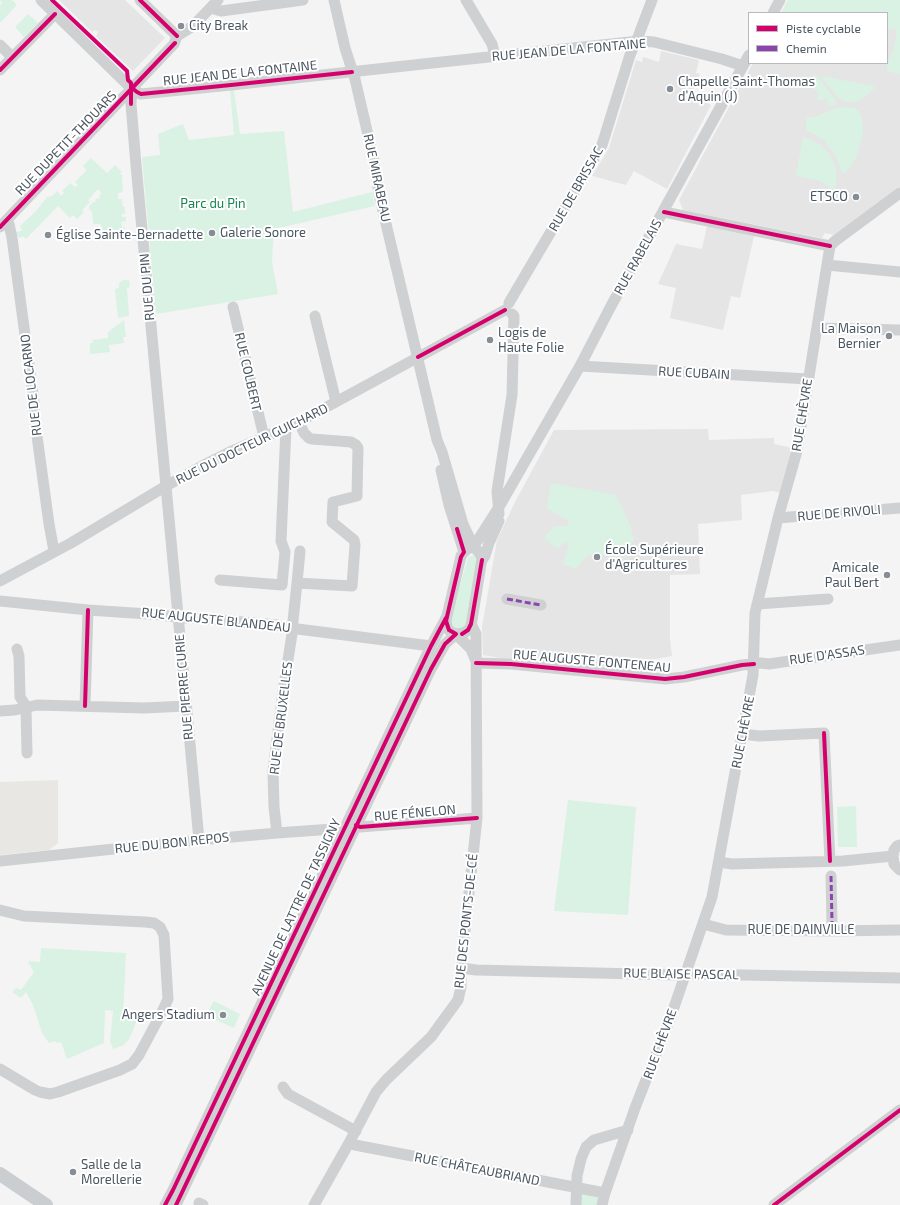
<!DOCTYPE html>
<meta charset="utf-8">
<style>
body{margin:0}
#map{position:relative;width:900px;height:1205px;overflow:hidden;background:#f4f4f4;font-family:"Exo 2",sans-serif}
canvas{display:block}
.legend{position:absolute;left:748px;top:12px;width:140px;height:52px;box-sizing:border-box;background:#fff;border:1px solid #b7bbc0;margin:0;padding:5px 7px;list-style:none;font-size:12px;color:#4a5661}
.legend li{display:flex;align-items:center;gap:8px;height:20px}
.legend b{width:20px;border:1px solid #b7bbc0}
</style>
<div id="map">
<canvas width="900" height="1205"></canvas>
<ul class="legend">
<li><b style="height:5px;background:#d6006c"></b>Piste cyclable</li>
<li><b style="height:5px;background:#8e44ad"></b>Chemin</li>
</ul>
</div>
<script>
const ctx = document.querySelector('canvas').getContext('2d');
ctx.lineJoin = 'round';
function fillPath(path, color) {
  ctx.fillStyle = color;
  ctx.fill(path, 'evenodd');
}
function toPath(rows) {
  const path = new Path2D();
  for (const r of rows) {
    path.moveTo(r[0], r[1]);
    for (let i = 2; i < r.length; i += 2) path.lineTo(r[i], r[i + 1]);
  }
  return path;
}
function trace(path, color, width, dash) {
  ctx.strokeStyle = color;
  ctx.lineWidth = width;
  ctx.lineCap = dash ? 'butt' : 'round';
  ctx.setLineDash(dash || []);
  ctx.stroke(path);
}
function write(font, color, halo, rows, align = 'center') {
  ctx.font = font + ' "Exo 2",sans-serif';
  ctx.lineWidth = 4;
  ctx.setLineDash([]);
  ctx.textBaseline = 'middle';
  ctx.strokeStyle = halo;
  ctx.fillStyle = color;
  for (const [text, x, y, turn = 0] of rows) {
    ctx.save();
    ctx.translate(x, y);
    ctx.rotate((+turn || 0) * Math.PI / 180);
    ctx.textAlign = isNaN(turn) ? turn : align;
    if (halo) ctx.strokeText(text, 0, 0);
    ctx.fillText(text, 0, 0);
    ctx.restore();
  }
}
const commercial = toPath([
 [58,780,58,843,49,850,0,855,0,782]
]);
const education = toPath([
 [59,0,125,0,165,38,133,71,96,36,98,32,95,30,92,32],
 [788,0,900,0,900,187,834,235,825,233,822,238,683,210,679,200,710,142,753,63,887,63,887,13,781,13],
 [661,51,699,60,696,73,700,74,691,94,711,105,667,189,634,171,626,185,592,176,609,148,636,60,642,62,643,57,659,62],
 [707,226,754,236,740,298,731,296,723,330,670,318,676,288,658,284,676,244,702,249],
 [708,429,709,440,774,438,774,444,792,448,790,459,780,493,773,491,741,495,742,520,698,524,700,574,670,575,670,640,672,656,645,661,645,671,500,658,483,655,482,627,497,540,516,500,554,430]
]);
const green = toPath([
 [0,0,12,0,17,5,0,23,0,6,2,3],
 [788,0,900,0,900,74,886,71,891,52,893,53,897,30,887,28,887,13,781,13],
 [28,14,38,23,24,37,15,27],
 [814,75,817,75,836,101,836,104,835,105,828,106,827,98,818,101,818,90,812,89],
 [821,76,874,86,873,90,862,99,856,102,847,102,839,99],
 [230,90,234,90,240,134,284,131,293,212,372,192,375,206,274,229,272,262,278,294,156,314,142,157,160,155,158,134,183,124,189,140,234,135],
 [845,107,855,108,859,111,862,117,863,131,862,138,856,158,849,169,844,173,842,172,836,157,825,141,810,132,805,131,807,117,815,117,836,108],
 [803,137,809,139,821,145,829,154,835,165,837,176,835,189,831,189,826,184,817,180,796,176],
 [91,158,107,173,115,165,122,172,120,174,122,175,123,192,118,193,118,199,122,199,123,207,125,207,125,214,122,214,122,217,126,217,126,221,121,222,122,226,123,228,125,227,124,232,102,234,101,224,93,224,92,211,90,211,89,206,93,202,96,202,95,200,97,198,98,199,100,197,99,196,101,193,98,189,88,200,90,202,82,210,84,212,77,219,73,215,70,218,58,206,26,239,23,236,20,238,16,234,16,232,22,231,20,226,35,212,48,196,49,197,51,196,52,196,57,191,61,196,64,193,62,191,70,183,75,187,78,185,75,182,87,170,83,166],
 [123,280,129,280,130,287,127,288,129,316,118,318,115,289,119,288,119,283],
 [124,320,126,337,123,337,124,343,109,345,110,352,90,354,90,343,93,343,92,340,108,338,108,332],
 [551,483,616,495,630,525,634,540,624,556,588,555,576,569,563,564,569,544,565,542,558,549,544,538,554,526,567,526,569,521,547,508],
 [473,555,476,559,466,623,463,628,458,630,451,626,450,619,468,558,471,556],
 [568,800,636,807,628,915,554,911],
 [856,806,857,847,838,847,837,807],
 [41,948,126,953,123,1014,140,1014,129,1039,124,1045,113,1049,110,1041,113,1011,105,1010,104,1043,67,1059,61,1042,56,1043,55,1041,49,1043,42,1033,33,1005,26,992,21,998,12,992,16,988,21,990,34,972,30,965,28,964,29,961,40,962],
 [214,1001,240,1014,234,1028,207,1016,207,1014,213,1002],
 [581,1194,598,1195,599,1199,597,1205,579,1205]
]);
const minor = toPath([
 [41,0,129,86,137,92,141,94,231,85,423,64,639,41,654,42,722,59,743,66],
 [140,0,177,36],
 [334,0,345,48,355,79,374,161,379,194,437,440,442,452,463,524,471,541,473,545,480,554,482,558,471,626,468,630,464,633,456,634,451,632,447,628,446,620,461,556,465,551,473,545,478,540,499,507,527,458,580,366,611,306,749,55],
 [466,0,492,44,495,56],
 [211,8,221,11,303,0],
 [773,13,780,0],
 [0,45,12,57],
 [0,70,55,14],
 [132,88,131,104,136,165,199,840],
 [664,212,830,246],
 [7,220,9,224,12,238,34,402,34,414,49,524,54,551],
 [0,227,174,44,177,36,193,26,218,0],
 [830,246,835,241,900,193],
 [827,265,900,272],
 [509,303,510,301,602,145,630,55,638,37,652,0],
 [233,307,264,437],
 [315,316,336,402],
 [817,328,900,330],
 [580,366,808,379],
 [299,422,304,433,309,438,312,439,351,442,356,445,358,448,357,496,333,502,332,522,354,540,355,545,352,586,297,583,300,551],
 [441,470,449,505,464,552],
 [778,518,900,508],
 [496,527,496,519,499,514,497,491,512,395,514,316,512,314],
 [482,560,485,556,489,543,499,521],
 [220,580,282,585,285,552,281,541,286,428],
 [0,581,71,543,166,486,204,465,232,451,299,422,505,310],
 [507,599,541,605],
 [0,601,88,610,163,615,168,616,186,618,197,618,277,625,282,627,431,646],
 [757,604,828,599],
 [456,634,471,649,475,659],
 [17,649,19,656,20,697,24,703,26,708,27,753],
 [476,663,511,664,665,679,684,677,742,665,761,663,769,664,900,645],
 [85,706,88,610],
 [0,711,15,710,37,705,144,708,186,706],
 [743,734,759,736,824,733,830,861],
 [356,825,360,827,477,818],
 [277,833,274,807,273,771,283,692,292,634,293,621,297,583],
 [900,845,897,846,894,850,893,856,894,864,900,870],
 [0,861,199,840,277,833,333,829,337,829,343,832],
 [719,862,732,864,843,861,893,856],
 [831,876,832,923],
 [0,910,24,916,145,922,154,923,160,927,164,935,168,999,163,1010,139,1055,132,1064,120,1070,58,1092,50,1094,40,1092,35,1090,0,1069],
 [703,924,726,930,832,931,900,930],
 [461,968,476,970,677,975,691,974,900,978],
 [283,1087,288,1094,356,1131],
 [349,1143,355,1145,605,1193],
 [199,1203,203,1205],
 [165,1205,173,1190,431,646,446,618],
 [176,1205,431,669,445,644,456,634],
 [314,1205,349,1143,376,1092,386,1080,431,1037,458,1000,461,987,461,968,477,818,476,634,471,624],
 [576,1205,577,1176,581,1159,586,1147,594,1140,628,1130],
 [602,1205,605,1193,635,1108,671,1016,712,897,753,675,755,613,778,518,797,451,830,246],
 [774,1205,900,1110]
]);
const major = toPath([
 [0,1174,46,1205]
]);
const quiet = toPath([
 [507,599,541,605],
 [831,876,832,923]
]);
const cycleway = toPath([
 [52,0,127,71,128,80,131,83,131,104],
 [140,0,177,36],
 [0,70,55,14],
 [132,88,137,92,141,94,231,85,352,72],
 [664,212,830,246],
 [0,227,175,43],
 [418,357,505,310],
 [462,634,468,630,471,624,482,560],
 [476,663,511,664,665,679,684,677,742,665,754,664],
 [85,706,88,610],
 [824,733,830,861],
 [356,825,360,827,477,818],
 [165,1205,173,1190,431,646,446,618],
 [176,1205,431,669,445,644,456,634,449,630,446,621,461,557,464,552,457,529],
 [774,1205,900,1110]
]);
const markers = [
 [181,26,4,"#868d94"],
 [670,89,4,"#868d94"],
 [856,197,4,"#868d94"],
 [212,233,4,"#868d94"],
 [48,235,4,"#868d94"],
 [889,336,4,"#868d94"],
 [490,340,4,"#868d94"],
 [597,557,4,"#868d94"],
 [887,575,4,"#868d94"],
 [223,1015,4,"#868d94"],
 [73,1172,4,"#868d94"]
];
const poiNames = [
 ["City Break",189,26],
 ["Chapelle Saint-Thomas",678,82],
 ["d’Aquin (J)",678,97],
 ["ETSCO",848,197,"right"],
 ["Galerie Sonore",220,233],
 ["Église Sainte-Bernadette",56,235],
 ["La Maison",881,329,"right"],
 ["Bernier",881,344,"right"],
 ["Logis de",498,333],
 ["Haute Folie",498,348],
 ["École Supérieure",605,550],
 ["d'Agricultures",605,565],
 ["Amicale",879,568,"right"],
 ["Paul Bert",879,583,"right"],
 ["Angers Stadium",215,1015,"right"],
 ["Salle de la",81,1165],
 ["Morellerie",81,1180]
];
const streetNames = [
 ["RUE JEAN DE LA FONTAINE",569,50,-5],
 ["RUE JEAN DE LA FONTAINE",240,73,-6],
 ["RUE DUPETIT-THOUARS",66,143,-46],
 ["RUE MIRABEAU",377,178,78],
 ["RUE DE BRISSAC",576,189,-60],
 ["RUE RABELAIS",638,257,-61],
 ["RUE DU PIN",147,287,-95],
 ["RUE COLBERT",248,372,77],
 ["RUE CUBAIN",694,373,3],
 ["RUE DE LOCARNO",31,385,-97],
 ["RUE CHÈVRE",802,415,-81],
 ["RUE DU DOCTEUR GUICHARD",252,444,-26],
 ["RUE DE RIVOLI",839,513,-5],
 ["RUE AUGUSTE BLANDEAU",216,620,6],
 ["RUE D'ASSAS",827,655,-8],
 ["RUE AUGUSTE FONTENEAU",592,661,5],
 ["RUE PIERRE CURIE",184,687,-95],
 ["RUE DE BRUXELLES",281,718,-83],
 ["RUE CHÈVRE",743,732,-79],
 ["RUE FÉNELON",415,813,-5],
 ["RUE DU BON REPOS",172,843,-6],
 ["AVENUE DE LATTRE DE TASSIGNY",296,907,-65],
 ["RUE DES PONTS-DE-CÉ",466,921,-84],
 ["RUE DE DAINVILLE",801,930],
 ["RUE BLAISE PASCAL",681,974,1],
 ["RUE CHÈVRE",660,1044,-70],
 ["RUE CHÂTEAUBRIAND",477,1169,11]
];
const parkNames = [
 ["Parc du Pin",213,204]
];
fillPath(commercial, '#e8e7e3');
fillPath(education, '#e6e5e6');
fillPath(green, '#d9f2e3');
trace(minor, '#ced0d2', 11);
trace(major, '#caced1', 14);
trace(quiet, '#8e44ad', 3, [6, 3]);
trace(cycleway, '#d6006c', 4);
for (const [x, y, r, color] of markers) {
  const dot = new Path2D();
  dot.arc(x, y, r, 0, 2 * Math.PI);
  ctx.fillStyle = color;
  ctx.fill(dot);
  trace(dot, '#fff', 1.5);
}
write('13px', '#4a5661', '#fff', poiNames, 'left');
write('13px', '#4a5661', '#fff', streetNames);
write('13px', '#17864f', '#fff', parkNames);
</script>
